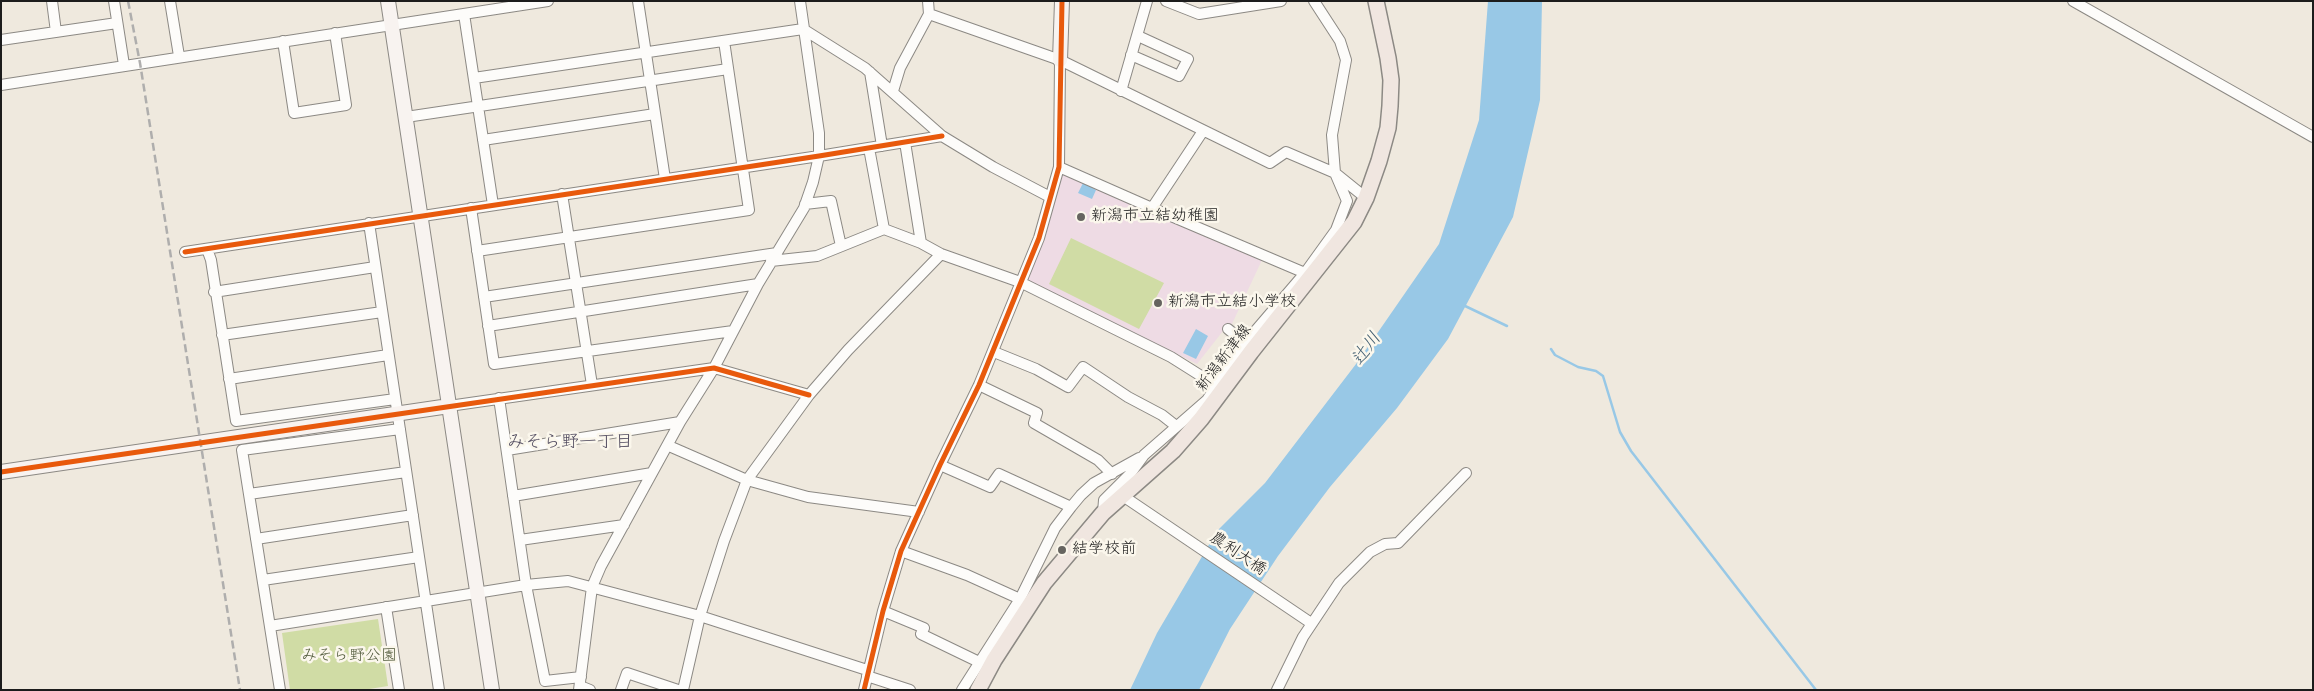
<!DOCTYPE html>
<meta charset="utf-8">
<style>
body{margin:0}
#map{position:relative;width:2314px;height:691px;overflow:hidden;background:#efe9de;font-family:"Indie Flower",sans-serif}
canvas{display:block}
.frame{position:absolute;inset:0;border:2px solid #1c1c1c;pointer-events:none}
</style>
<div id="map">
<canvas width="2314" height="691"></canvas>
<div class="frame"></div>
</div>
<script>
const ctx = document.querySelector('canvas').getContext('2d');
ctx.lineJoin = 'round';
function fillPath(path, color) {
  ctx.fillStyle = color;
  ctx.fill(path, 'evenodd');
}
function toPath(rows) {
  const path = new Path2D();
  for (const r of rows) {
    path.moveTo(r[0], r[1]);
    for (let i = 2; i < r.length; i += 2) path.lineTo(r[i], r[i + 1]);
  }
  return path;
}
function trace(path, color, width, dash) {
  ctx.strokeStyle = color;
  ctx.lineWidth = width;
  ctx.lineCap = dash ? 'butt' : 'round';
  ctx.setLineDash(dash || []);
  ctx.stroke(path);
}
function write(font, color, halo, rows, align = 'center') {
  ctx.font = font + ' "Indie Flower","Klee One",sans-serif';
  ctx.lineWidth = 5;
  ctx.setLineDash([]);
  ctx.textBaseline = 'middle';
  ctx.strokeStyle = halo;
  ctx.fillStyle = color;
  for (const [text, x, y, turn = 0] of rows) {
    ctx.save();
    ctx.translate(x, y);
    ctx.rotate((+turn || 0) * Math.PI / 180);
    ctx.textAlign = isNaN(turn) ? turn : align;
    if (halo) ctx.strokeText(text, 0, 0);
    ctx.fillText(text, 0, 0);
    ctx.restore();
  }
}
const built = toPath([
 [1062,172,1262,260,1231,326,1223,331,1197,364,1027,280]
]);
const green = toPath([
 [1071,238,1164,283,1139,329,1049,284],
 [378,619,388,686,363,690,290,690,282,633]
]);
const water = toPath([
 [1488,1,1542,1,1540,100,1513,217,1448,339,1397,408,1330,487,1278,556,1230,629,1199,690,1130,690,1157,633,1217,531,1265,483,1356,364,1439,244,1479,120],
 [1083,183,1096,190,1092,199,1078,193],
 [1196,329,1208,336,1196,359,1183,353]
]);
const stream = toPath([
 [1463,305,1507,326],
 [1551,349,1555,355,1578,367,1596,371,1603,376,1620,432,1631,451,1816,690]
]);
const street = toPath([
 [52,1,56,32],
 [114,1,124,65],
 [170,1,179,56],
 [638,1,665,179],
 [1166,1,1199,14,1281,1],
 [2073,1,2313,137],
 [464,14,493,205],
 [929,14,1060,60,1270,163,1286,152,1335,173,1366,198,1363,202],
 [1,40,117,23],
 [283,41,294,113,346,105,335,33],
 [1131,55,1179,76,1188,59,1138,36],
 [870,72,882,146],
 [474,78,803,29,865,68,942,136,993,167,1050,197],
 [1,85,548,1],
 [893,91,900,68,929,14,928,1],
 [1121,91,1147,1],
 [406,117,728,69],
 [483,140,655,114],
 [905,142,921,243],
 [869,148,884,229],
 [1059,167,1152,208,1203,131],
 [562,194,592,385],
 [805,204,831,201,841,246],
 [471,208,494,364,733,331],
 [1152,208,1305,273],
 [369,223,439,690],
 [207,249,211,260,236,421,395,399],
 [477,251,749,210,724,41],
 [185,252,819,156,942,136],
 [771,261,817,256,884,229,921,243,941,254,1020,282,1171,357,1217,386,1221,380],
 [214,292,375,267],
 [484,297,777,253],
 [488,326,758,284],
 [1228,329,1245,343],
 [222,335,382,312],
 [994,352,1036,369,1068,387,1083,367,1128,397,1162,415,1176,426],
 [229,379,388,355],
 [979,385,1037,413,1034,423,1098,460,1112,474],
 [499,398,526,585,545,681,581,677],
 [449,406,714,368,809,395],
 [669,446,747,480,808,497,919,512],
 [507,450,680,422],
 [940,465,990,487,999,474,1071,507,1081,495,1094,483,1139,458],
 [249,494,406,472],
 [513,496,652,473],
 [1123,496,1311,623],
 [1103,513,1104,500,1130,474,1144,455,1207,400,1245,343,1305,273,1336,230,1347,201,1335,173,1332,135,1346,60,1340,41,1314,1],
 [256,539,413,515],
 [520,540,624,525],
 [901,551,967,575,1020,599],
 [263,580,419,557],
 [386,607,399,690],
 [883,611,924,628,921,634,979,662],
 [270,626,526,585,568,581,700,616,867,670],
 [867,676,910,690],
 [580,686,590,690],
 [280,690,242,450,400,429],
 [579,690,592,587,601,566,680,422,714,368,758,284,804,208,813,182,819,156,819,133,800,1],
 [621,690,627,673,678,690],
 [683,690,700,616,724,541,747,480,809,395,848,350,941,254],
 [864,690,883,611,901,551,940,465,979,385,1039,238,1059,167,1060,60],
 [962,690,1020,599,1055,528,1071,507],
 [1277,690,1303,637,1339,583,1370,552,1385,544,1398,543,1466,473]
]);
const secondary = toPath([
 [388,1,492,690],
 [1060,60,1062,1],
 [1,472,449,406]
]);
const primary = toPath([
 [978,690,994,660,1044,583,1103,513,1173,451,1201,419,1251,352,1354,222,1366,198,1379,161,1388,128,1390,106,1391,80,1388,58,1376,1]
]);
const rail = toPath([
 [128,1,140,63,240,690]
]);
const cycleway = toPath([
 [185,252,819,156,942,136],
 [1,472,714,368,809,395],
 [864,690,883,611,901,551,940,465,979,385,1039,238,1059,167,1062,1]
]);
const markers = [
 [1081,217,5,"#666460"],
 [1158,303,5,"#666460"],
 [1062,550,5,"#666460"]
];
const poiNames = [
 ["新潟市立結幼稚園",1091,217],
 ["新潟市立結小学校",1168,303],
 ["結学校前",1072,550]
];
const streetNames = [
 ["新潟新津線",1225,359,-53],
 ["農利大橋",1237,555,34]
];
const parkNames = [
 ["みそら野公園",349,657]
];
const waterNames = [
 ["辻川",1368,350,-54]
];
const neighbourhoodNames = [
 ["みそら野一丁目",570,444]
];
fillPath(built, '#eedbe4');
fillPath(green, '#d0dca5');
fillPath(water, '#98c8e6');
trace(stream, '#98c8e6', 2.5);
trace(street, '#8c8984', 12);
trace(secondary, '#8c8984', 16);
trace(primary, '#8c8984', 18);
trace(street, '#fdfcfa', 10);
trace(secondary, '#f8f3f0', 14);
trace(primary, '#f0e6e0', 15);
trace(rail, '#afaead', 2.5, [8, 4]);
trace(cycleway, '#e8590c', 5);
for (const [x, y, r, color] of markers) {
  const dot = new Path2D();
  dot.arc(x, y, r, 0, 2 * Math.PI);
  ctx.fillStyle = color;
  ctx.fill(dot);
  trace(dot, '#fbf7ec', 2);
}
write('16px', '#1c1c1c', '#fbf7ec', poiNames, 'left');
write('16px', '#1c1c1c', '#fbf7ec', streetNames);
write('16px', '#525b3c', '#fbf7ec', parkNames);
write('italic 18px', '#3f5b6e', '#fbf7ec', waterNames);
write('18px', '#504a5e', '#fbf7ec', neighbourhoodNames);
</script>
